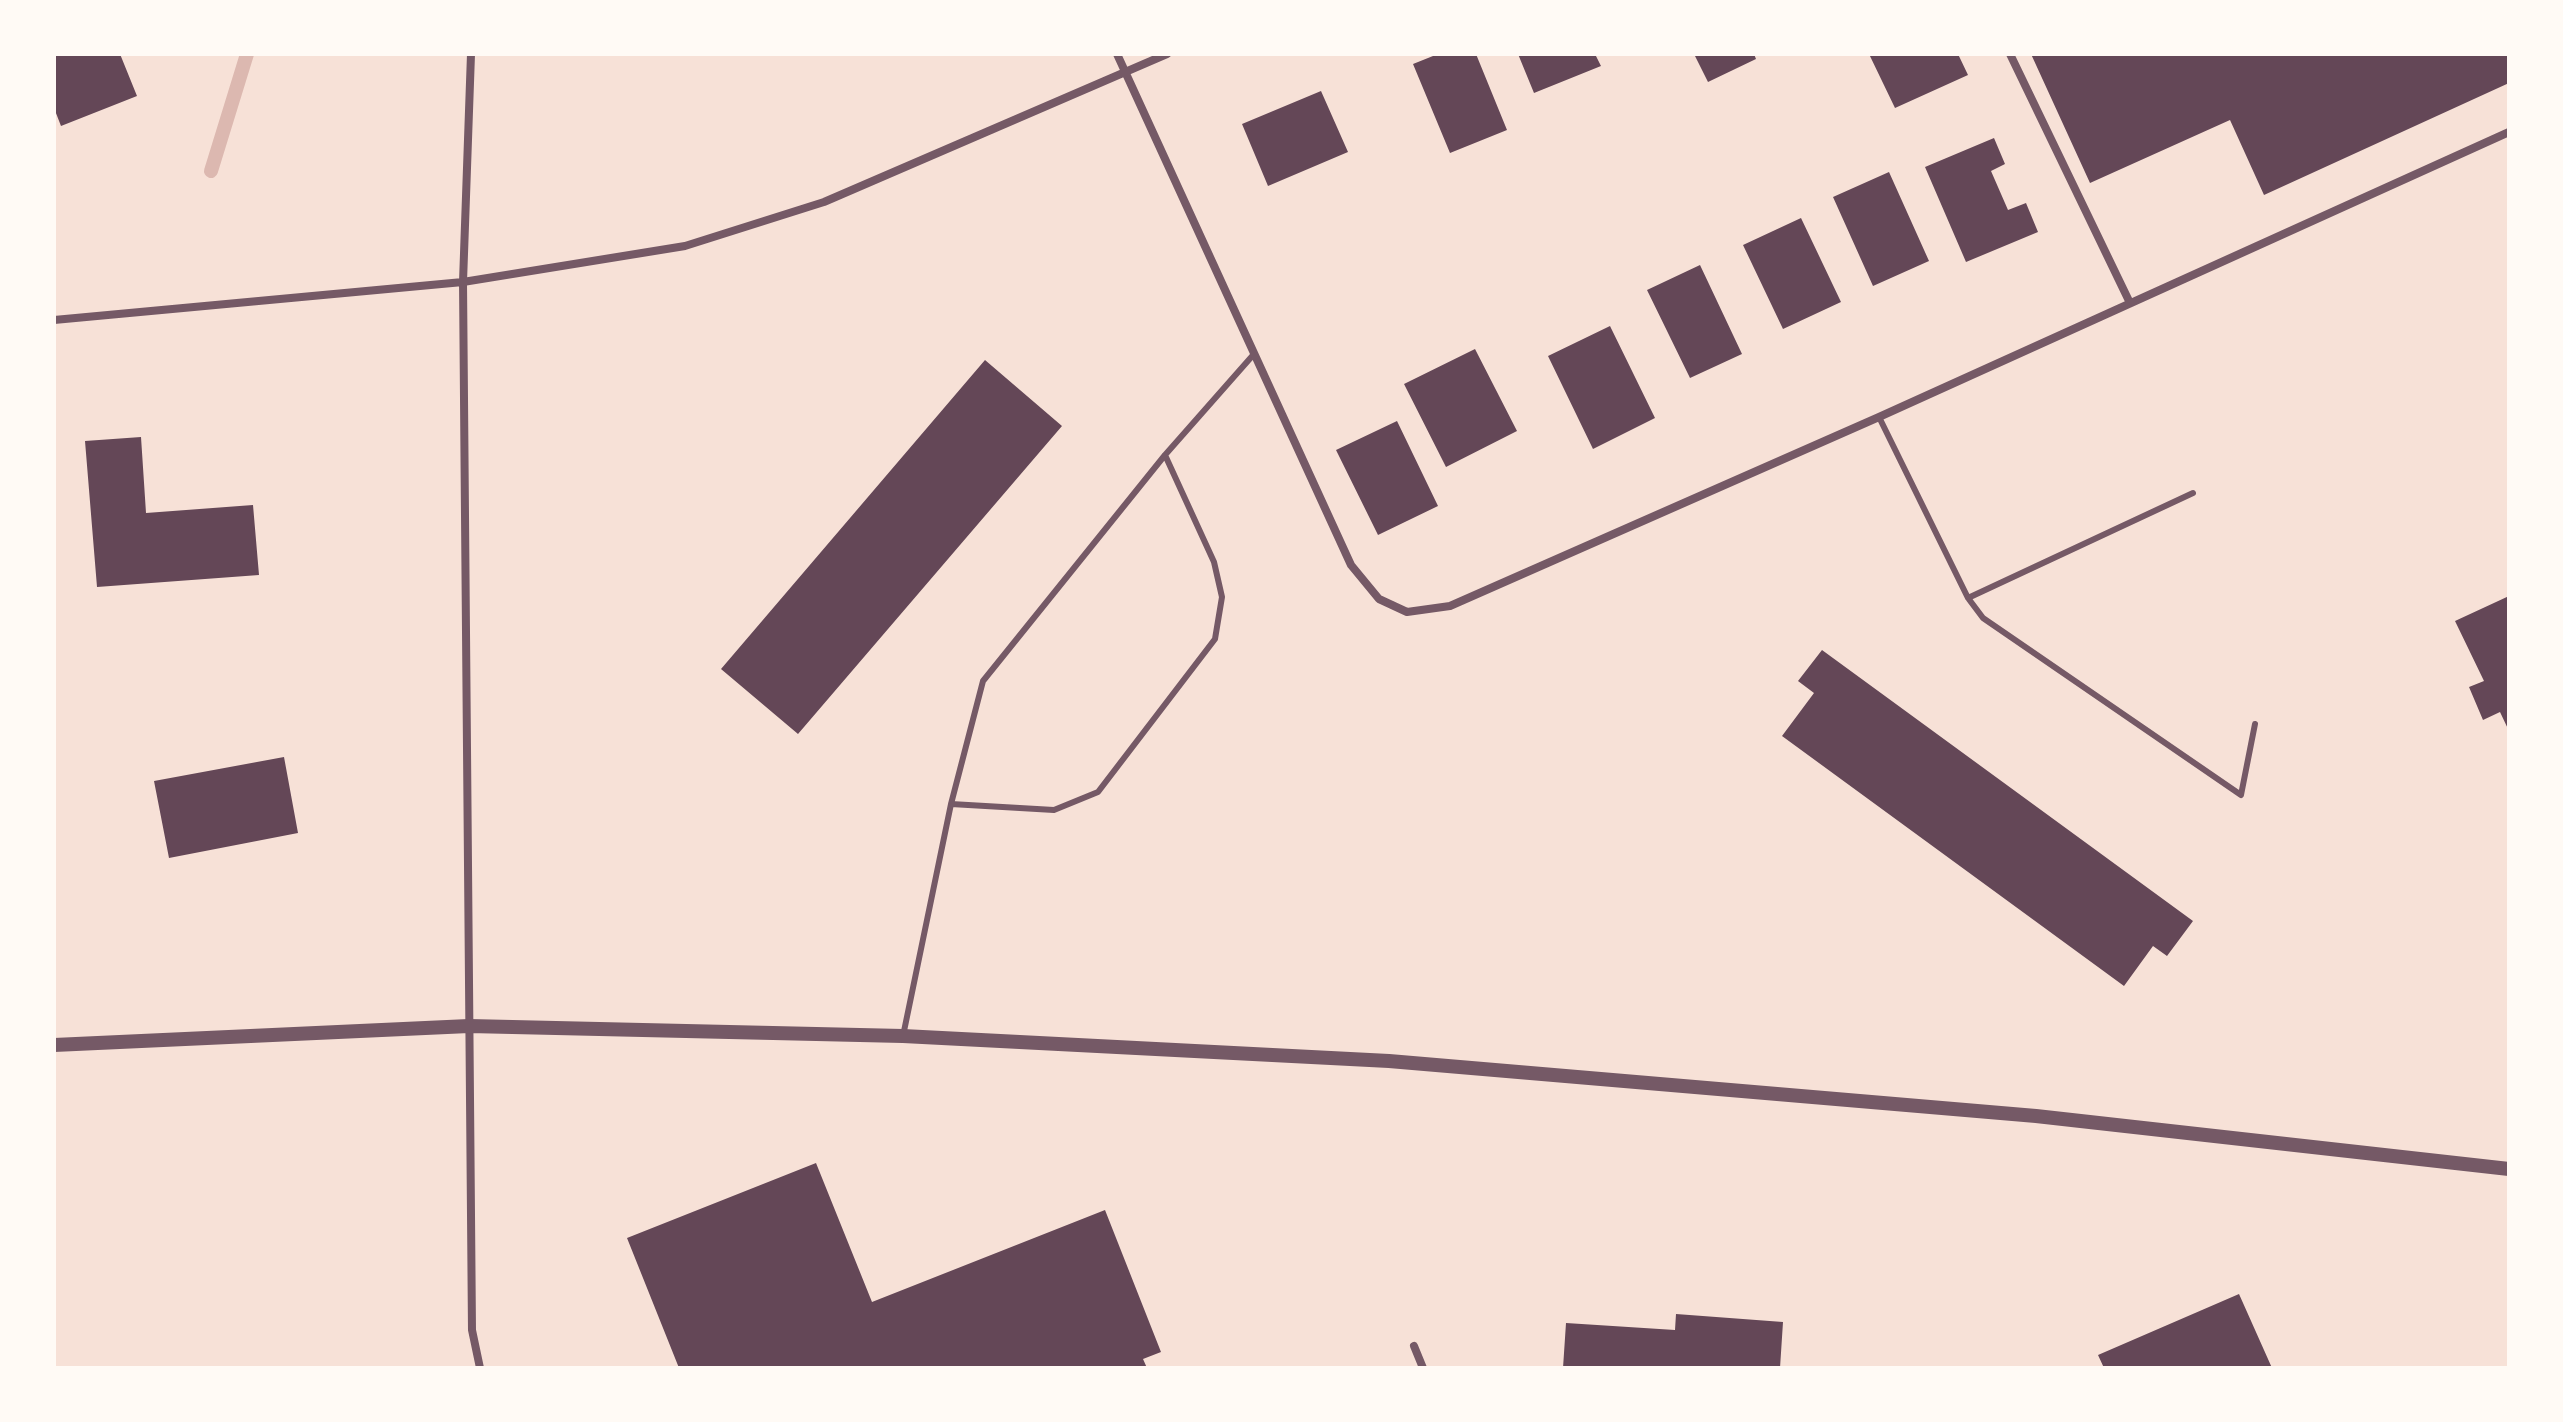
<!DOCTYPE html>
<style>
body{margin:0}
#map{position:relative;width:2563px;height:1422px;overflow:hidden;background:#f7e1d7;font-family:"Space Grotesk",sans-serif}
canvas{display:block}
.frame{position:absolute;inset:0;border:56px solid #fffaf5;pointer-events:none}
</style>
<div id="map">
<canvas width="2563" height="1422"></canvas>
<div class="frame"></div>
</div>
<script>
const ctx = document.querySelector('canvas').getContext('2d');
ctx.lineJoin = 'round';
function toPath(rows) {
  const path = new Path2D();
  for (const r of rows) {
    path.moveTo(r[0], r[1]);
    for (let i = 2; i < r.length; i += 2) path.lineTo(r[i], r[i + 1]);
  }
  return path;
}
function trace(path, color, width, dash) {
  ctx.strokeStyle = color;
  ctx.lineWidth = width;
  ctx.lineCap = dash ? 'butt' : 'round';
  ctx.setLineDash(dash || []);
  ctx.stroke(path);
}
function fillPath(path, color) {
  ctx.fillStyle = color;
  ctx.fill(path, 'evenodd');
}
const stream = toPath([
 [211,171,247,54]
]);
const building = toPath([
 [54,54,120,54,137,96,61,126,54,108],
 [1438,54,1476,54,1507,130,1450,153,1413,64],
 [1518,54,1595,54,1601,66,1534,93],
 [1694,54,1754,54,1756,59,1708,82],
 [1869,54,1958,54,1968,75,1895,108],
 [2031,54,2509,54,2509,83,2264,195,2230,120,2090,183],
 [1321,91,1348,152,1268,186,1242,124],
 [1994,138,2005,164,1991,171,2008,210,2026,203,2038,232,1966,262,1925,167],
 [1889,172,1929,261,1873,286,1833,197],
 [1801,218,1841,302,1783,329,1743,245],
 [1700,265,1742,354,1690,378,1647,290],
 [1610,326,1655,418,1593,449,1548,356],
 [1475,349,1517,431,1446,467,1404,384],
 [985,360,1062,426,798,734,721,669],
 [1397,421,1438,506,1378,535,1336,450],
 [141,437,146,513,253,505,259,575,97,587,85,441],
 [2509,596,2509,731,2500,712,2483,720,2469,687,2484,681,2455,621],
 [1822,650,2193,921,2167,956,2153,946,2124,986,1782,736,1814,693,1798,681],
 [284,757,298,833,169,858,154,781],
 [816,1163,872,1302,1105,1210,1161,1352,1143,1359,1147,1368,679,1368,627,1238],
 [2239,1294,2272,1368,2104,1368,2098,1355],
 [1676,1314,1783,1322,1780,1368,1563,1368,1566,1323,1675,1330]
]);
const service = toPath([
 [1879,417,1968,598,1983,618,2241,795,2255,724],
 [1968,598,2193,493],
 [951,804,1054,810,1098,792,1215,639,1222,597,1214,562,1165,455],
 [903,1036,951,804,983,681,1165,455,1254,354]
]);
const minor = toPath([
 [471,54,463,282,472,1330,480,1368],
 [1117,54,1351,565,1379,599,1407,612,1450,606,1879,417,2509,132],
 [2010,54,2130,303],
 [54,320,463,282,685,246,824,202,1167,54],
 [1414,1346,1423,1368]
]);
const tertiary = toPath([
 [54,1045,469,1026,903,1036,1389,1061,2036,1116,2509,1169]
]);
trace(stream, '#dcb8b0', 14);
fillPath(building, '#644757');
trace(service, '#755966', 6);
trace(minor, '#755966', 8);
trace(tertiary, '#755966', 14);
</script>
